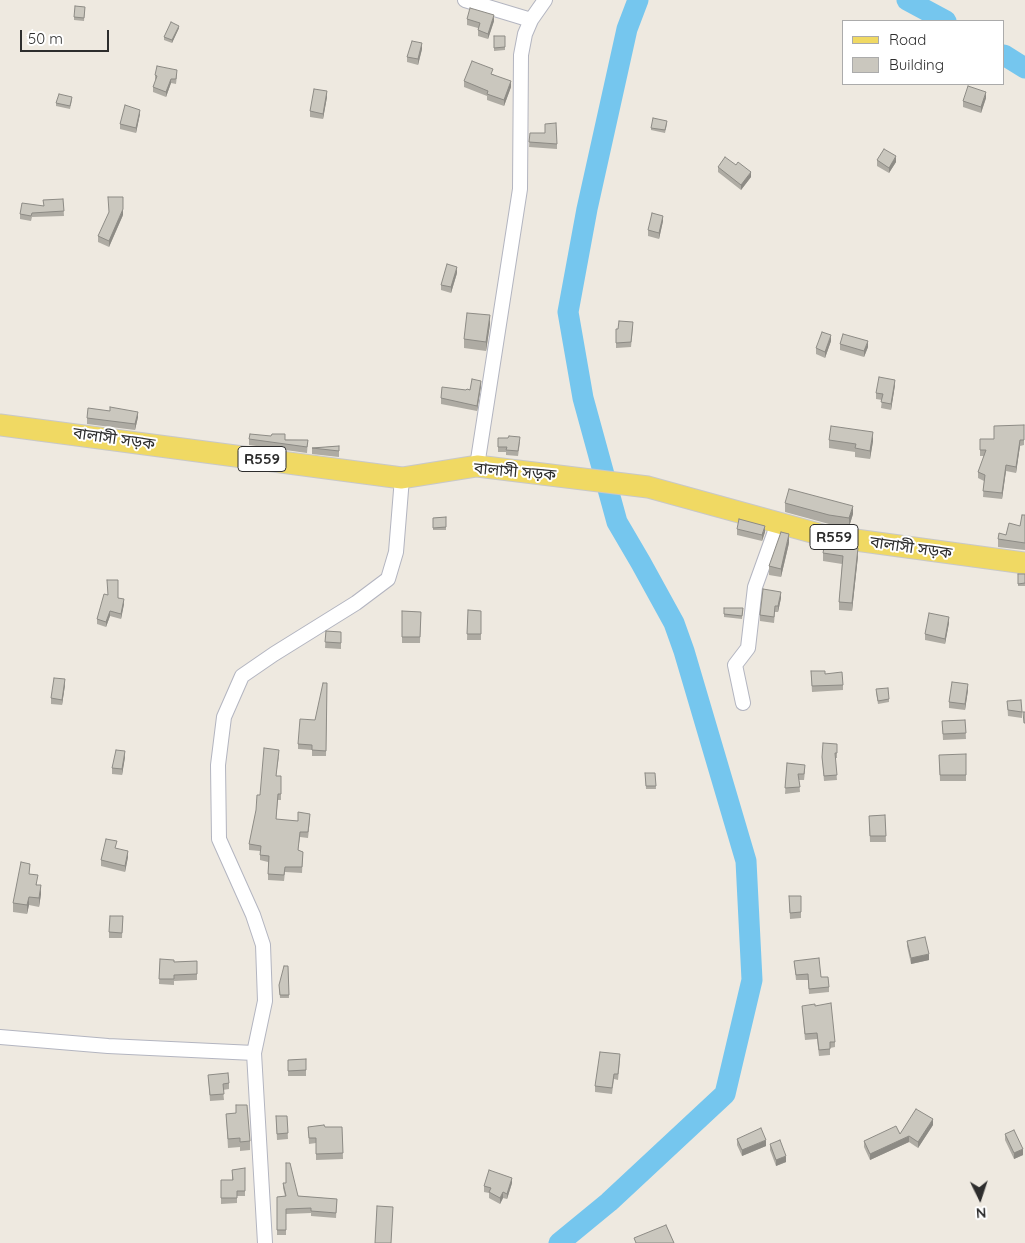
<!DOCTYPE html>
<meta charset="utf-8">
<style>
body{margin:0}
#map{position:relative;width:1025px;height:1243px;overflow:hidden;background:#eee9e0;font-family:Quicksand,sans-serif}
canvas{display:block}
.legend{position:absolute;left:842px;top:20px;width:162px;height:65px;box-sizing:border-box;background:#fff;border:1px solid #ababab;margin:0;padding:6px 9px;list-style:none;font-size:15px;color:#2d2d2d}
.legend li{display:flex;align-items:center;gap:10px;height:25px}
.legend b{width:25px;border:1px solid #ababab}
.north{position:absolute;left:955px;top:1173px;width:50px;height:50px;-webkit-text-stroke:4px #fff;paint-order:stroke;rotate:176deg;font-size:14px;font-weight:700;line-height:20px;text-align:center;color:#2d2d2d}
.north::after{content:'';display:block;margin:auto;width:18px;height:22px;background:#2d2d2d;clip-path:polygon(50% 0,100% 100%,50% 72%,0 100%)}
.scale{position:absolute;left:20px;top:30px;width:89px;height:22px;box-sizing:border-box;border:2px solid #2d2d2d;border-top:0;padding-left:6px;font-size:15px;line-height:18px;white-space:nowrap;color:#2d2d2d;-webkit-text-stroke:4px #fff;paint-order:stroke}
</style>
<div id="map">
<canvas width="1025" height="1243"></canvas>
<ul class="legend">
<li><b style="height:6px;background:#f0d963"></b>Road</li>
<li><b style="height:14px;background:#cac7be"></b>Building</li>
</ul>
<div class="north">N</div>
<div class="scale">50 m</div>
</div>
<script>
const ctx = document.querySelector('canvas').getContext('2d');
ctx.lineJoin = 'round';
function toPath(rows) {
  const path = new Path2D();
  for (const r of rows) {
    path.moveTo(r[0], r[1]);
    for (let i = 2; i < r.length; i += 2) path.lineTo(r[i], r[i + 1]);
  }
  return path;
}
function trace(path, color, width, dash) {
  ctx.strokeStyle = color;
  ctx.lineWidth = width;
  ctx.lineCap = dash ? 'butt' : 'round';
  ctx.setLineDash(dash || []);
  ctx.stroke(path);
}
function fillPath(path, color) {
  ctx.fillStyle = color;
  ctx.fill(path, 'evenodd');
}
function write(font, color, halo, rows, align = 'center') {
  ctx.font = font + ' Quicksand,"Noto Sans Bengali",sans-serif';
  ctx.lineWidth = 4;
  ctx.setLineDash([]);
  ctx.textBaseline = 'middle';
  ctx.strokeStyle = halo;
  ctx.fillStyle = color;
  for (const [text, x, y, turn = 0] of rows) {
    ctx.save();
    ctx.translate(x, y);
    ctx.rotate((+turn || 0) * Math.PI / 180);
    ctx.textAlign = isNaN(turn) ? turn : align;
    if (halo) ctx.strokeText(text, 0, 0);
    ctx.fillText(text, 0, 0);
    ctx.restore();
  }
}
const river = toPath([
 [907,0,946,21],
 [1004,55,1025,68],
 [559,1243,609,1202,725,1094,752,980,746,861,684,651,674,623,641,563,617,522,583,398,568,312,587,209,627,29,638,0]
]);
const minor = toPath([
 [465,0,531,20],
 [477,466,520,189,521,55,525,34,531,20,545,0],
 [743,703,735,665,748,648,755,587,778,523],
 [0,1037,108,1046,254,1053],
 [265,1243,254,1053,265,1001,263,945,253,915,219,839,218,765,224,717,242,676,274,654,356,603,388,579,396,552,402,478]
]);
const primary = toPath([
 [0,425,402,478,477,466,648,487,826,536,1025,563]
]);
const wall = toPath([
 [85,7,84,21,74,20,74,17],
 [467,19,494,21,488,39,478,36,478,28,467,25],
 [179,28,172,43,164,40,164,37],
 [494,36,505,36,505,50,494,51],
 [422,49,418,65,407,62,407,57],
 [493,74,511,87,504,106,487,100,487,96,464,87,464,81],
 [155,75,177,75,176,84,171,83,166,97,153,92,153,87,156,80,155,80],
 [327,97,323,119,310,117,310,111],
 [986,98,981,113,963,107,963,101],
 [72,100,70,109,56,106,56,103],
 [140,114,136,133,120,129,120,124],
 [667,124,665,133,651,130,651,128],
 [530,133,557,144,557,149,529,147],
 [877,160,896,162,889,173,877,166],
 [736,165,751,177,741,190,718,172,718,167],
 [63,199,64,216,32,217,31,221,20,219,20,214],
 [123,215,109,247,98,242,98,236],
 [663,221,659,239,648,236,648,230],
 [457,273,451,293,441,290,441,285],
 [490,324,486,351,464,348,464,339],
 [633,327,631,347,616,348,616,329],
 [831,341,825,358,816,354,816,348],
 [840,344,868,347,864,357,840,350],
 [895,385,891,410,881,408,882,400,876,399,876,393],
 [481,386,477,411,441,404,441,398],
 [138,417,135,430,87,424,87,418],
 [1024,425,1024,445,1020,446,1016,473,1006,471,1002,499,983,497,984,481,978,478,978,472,984,456,980,456,980,439,994,439],
 [498,438,520,442,518,456,506,455,506,452,498,452],
 [249,439,308,440,307,453,249,445],
 [829,440,873,441,870,459,855,457,855,452,829,448],
 [339,446,339,457,312,454,312,448],
 [785,503,853,514,849,527,829,524,785,512],
 [1025,515,1025,550,998,547,998,539,1020,526],
 [446,517,446,530,433,530,433,518],
 [737,529,765,532,762,541,737,535],
 [789,543,781,577,769,575,769,566],
 [844,547,858,556,852,611,839,610,839,602,842,564,823,561,823,553],
 [1018,574,1025,574,1025,586,1018,586],
 [107,595,118,598,124,604,121,619,110,616,106,627,97,624,97,619],
 [781,598,778,612,775,612,774,623,760,621,760,615],
 [724,608,743,608,742,619,724,617],
 [468,610,481,611,481,640,467,640],
 [402,611,421,612,420,643,402,643],
 [949,623,945,644,925,640,925,634],
 [326,631,341,632,341,649,325,648],
 [811,671,825,674,843,685,843,690,812,692],
 [327,683,326,756,312,756,312,750,298,749,298,744,315,720],
 [65,685,62,705,51,704,51,698],
 [968,690,965,710,949,708,949,702],
 [876,692,889,699,889,702,878,704],
 [1007,701,1022,712,1022,718,1008,716],
 [965,720,966,739,943,740,942,721],
 [837,744,837,758,835,758,837,780,824,781,822,757],
 [939,755,966,775,966,781,940,781],
 [279,756,276,776,281,776,281,800,278,800,276,820,298,821,310,819,308,838,300,837,298,850,303,852,302,873,285,872,284,881,268,880,268,862,260,860,260,851,249,850,249,844,260,795],
 [125,757,122,775,112,774,112,768],
 [787,763,805,771,804,780,799,780,800,792,785,794],
 [645,773,655,773,656,789,646,789],
 [885,815,886,842,870,842,869,816],
 [128,857,125,872,101,866,101,860],
 [30,874,37,885,41,894,39,907,29,905,27,914,13,912,13,903],
 [789,896,801,896,801,918,790,919],
 [123,916,122,938,109,938,109,932],
 [907,941,929,960,911,964,907,946],
 [160,959,174,962,197,961,197,980,174,981,174,985,159,984],
 [794,961,821,977,829,987,829,992,809,994,808,980,796,980],
 [288,966,289,998,280,998,279,985],
 [802,1006,815,1006,835,1042,835,1047,830,1048,830,1055,819,1056,817,1039,805,1040],
 [306,1059,306,1076,288,1076,288,1060],
 [620,1060,618,1080,614,1079,612,1094,595,1092,595,1086],
 [208,1075,229,1083,229,1089,223,1090,224,1100,210,1101],
 [236,1105,250,1141,250,1150,240,1151,240,1147,228,1148,226,1114,236,1113],
 [276,1116,287,1116,288,1139,277,1140],
 [933,1125,918,1148,909,1142,870,1160,864,1147,864,1141,900,1134],
 [308,1127,342,1127,343,1159,316,1160,316,1143,309,1144],
 [1005,1134,1023,1155,1014,1159,1005,1140],
 [737,1139,766,1146,742,1156,737,1145],
 [770,1144,786,1162,776,1166,770,1150],
 [245,1168,245,1196,237,1196,237,1203,221,1204,221,1180,232,1180,232,1170],
 [283,1183,298,1196,337,1199,336,1218,311,1216,311,1213,286,1214,286,1235,277,1235,277,1197,285,1196,283,1188],
 [512,1183,507,1199,503,1198,500,1204,489,1198,489,1193,484,1192,484,1186]
]);
const shadedWall = toPath([
 [494,15,494,21,488,39,488,34],
 [179,26,179,28,172,43,172,40],
 [422,43,422,49,418,65,418,59],
 [171,79,171,83,166,97,166,92],
 [511,81,511,87,504,106,504,100],
 [327,91,327,97,323,119,323,114],
 [986,92,986,98,981,113,981,107],
 [140,110,140,114,136,133,136,128],
 [896,156,896,162,889,173,889,168],
 [751,172,751,177,741,190,741,185],
 [123,209,123,215,109,247,109,241],
 [663,216,663,221,659,239,659,233],
 [457,267,457,273,451,293,451,287],
 [490,315,490,324,486,351,486,342],
 [831,335,831,341,825,358,825,352],
 [868,341,868,347,864,357,864,351],
 [895,380,895,385,891,410,891,404],
 [481,381,481,386,477,411,477,406],
 [138,412,138,417,135,430,135,424],
 [873,432,873,441,870,459,870,451],
 [1020,440,1020,446,1016,473,1016,467],
 [1006,465,1006,471,1002,499,1002,493],
 [853,506,853,514,849,527,849,518],
 [765,526,765,532,762,541,762,535],
 [789,534,789,543,781,577,781,569],
 [858,548,858,556,852,611,852,603],
 [781,592,781,598,778,612,778,606],
 [124,599,124,604,121,619,121,614],
 [110,611,110,616,106,627,106,622],
 [949,617,949,623,945,644,945,639],
 [65,679,65,685,62,705,62,700],
 [968,684,968,690,965,710,965,704],
 [125,751,125,757,122,775,122,769],
 [128,851,128,857,125,872,125,866],
 [41,885,41,894,39,907,39,898],
 [29,897,29,905,27,914,27,905],
 [929,954,929,960,911,964,911,958],
 [933,1119,933,1125,918,1148,918,1142],
 [909,1136,909,1142,870,1160,870,1154],
 [766,1140,766,1146,742,1156,742,1150],
 [1023,1149,1023,1155,1014,1159,1014,1153],
 [786,1156,786,1162,776,1166,776,1160],
 [512,1178,512,1183,507,1199,507,1194],
 [503,1192,503,1198,500,1204,500,1198]
]);
const building = toPath([
 [75,6,85,7,84,18,74,17,75,6],
 [470,8,494,15,488,34,478,30,480,23,467,19,470,8],
 [171,22,179,26,172,40,164,37,171,22],
 [494,36,505,36,505,47,494,48,494,36],
 [412,41,422,43,418,59,407,57,412,41],
 [472,61,493,69,491,74,511,81,504,100,487,94,488,91,464,81,472,61],
 [157,66,177,70,176,79,171,79,166,92,153,87,157,76,155,75,157,66],
 [968,86,986,92,981,107,963,101,968,86],
 [314,89,327,91,323,114,310,111,314,89],
 [59,94,72,97,70,106,56,103,59,94],
 [125,105,140,110,136,128,120,124,125,105],
 [653,118,667,121,665,130,651,128,653,118],
 [556,123,557,144,529,142,530,133,545,133,545,124,556,123],
 [884,149,896,156,889,168,877,160,884,149],
 [725,157,736,165,738,162,751,172,741,185,718,167,725,157],
 [108,197,123,197,123,209,109,241,98,236,109,212,108,197],
 [63,199,64,211,32,213,31,216,20,214,22,203,44,206,43,200,63,199],
 [652,213,663,216,659,233,648,230,652,213],
 [447,264,457,267,451,287,441,285,447,264],
 [467,313,490,315,486,342,464,339,467,313],
 [619,321,633,322,631,342,616,343,616,329,618,329,619,321],
 [822,332,831,335,825,352,816,348,822,332],
 [843,334,868,341,864,351,840,344,843,334],
 [879,377,895,380,891,404,881,402,883,394,876,393,879,377],
 [472,379,481,381,477,406,441,398,442,387,466,390,467,389,470,390,472,379],
 [110,407,138,412,135,424,87,418,88,408,110,411,110,407],
 [1024,425,1024,440,1020,440,1016,467,1006,465,1002,493,983,491,985,475,978,472,986,450,980,450,980,439,994,439,994,426,1024,425],
 [831,426,873,432,870,451,855,448,856,444,829,440,831,426],
 [250,434,271,436,272,434,285,434,285,440,308,440,307,447,249,439,250,434],
 [509,436,520,437,518,451,506,450,507,447,498,447,498,438,508,438,509,436],
 [339,446,339,451,312,448,339,446],
 [789,489,853,506,849,518,829,515,785,503,789,489],
 [1022,515,1025,515,1025,543,998,539,999,533,1006,535,1009,523,1020,526,1022,515],
 [446,517,446,527,433,528,433,518,446,517],
 [739,519,765,526,762,535,737,529,739,519],
 [781,532,789,534,781,569,769,566,781,532],
 [825,542,844,545,843,547,858,548,852,603,839,602,843,556,823,553,825,542],
 [1018,574,1025,574,1025,583,1018,584,1018,574],
 [107,580,118,580,118,598,124,599,121,614,110,611,106,622,97,619,104,594,108,595,107,580],
 [763,589,781,592,778,606,775,606,774,617,760,615,763,589],
 [724,608,743,608,742,616,724,614,724,608],
 [468,610,481,611,481,634,467,634,468,610],
 [402,611,421,612,420,637,402,637,402,611],
 [929,613,949,617,945,639,925,634,929,613],
 [326,631,341,632,341,643,325,642,326,631],
 [811,671,825,671,825,674,842,672,843,685,812,686,811,671],
 [54,678,65,679,62,700,51,698,54,678],
 [952,682,968,684,965,704,949,702,952,682],
 [323,683,327,683,326,751,312,750,312,745,298,744,300,719,315,720,323,683],
 [888,688,889,699,878,701,876,689,888,688],
 [1021,700,1022,712,1008,710,1007,701,1021,700],
 [1023,712,1025,712,1025,723,1024,723,1023,712],
 [965,720,966,733,943,734,942,721,965,720],
 [823,743,837,744,837,753,835,753,837,775,824,776,822,757,823,743],
 [264,748,279,750,276,776,281,776,281,794,278,794,276,819,298,821,298,812,310,814,308,832,300,832,298,850,303,852,302,867,285,867,284,875,268,874,269,856,260,855,261,846,249,844,256,810,257,795,260,795,264,748],
 [116,750,125,751,122,769,112,768,116,750],
 [966,754,966,775,940,775,939,755,966,754],
 [787,763,805,765,804,774,798,774,800,787,785,788,787,763],
 [645,773,655,773,656,786,646,786,645,773],
 [885,815,886,836,870,836,869,816,885,815],
 [106,839,117,841,115,848,128,851,125,866,101,860,106,839],
 [21,862,30,864,29,874,38,875,36,885,41,885,39,898,29,897,27,905,13,903,21,862],
 [789,896,801,896,801,912,790,913,789,896],
 [110,916,123,916,122,933,109,932,110,916],
 [925,937,929,954,911,958,907,941,925,937],
 [819,958,821,977,828,977,829,987,809,989,808,974,796,975,794,961,819,958],
 [160,959,174,960,174,962,197,961,197,974,174,975,174,979,159,979,160,959],
 [284,966,288,966,289,995,280,995,279,985,284,966],
 [831,1003,835,1042,830,1042,830,1049,819,1050,817,1033,805,1034,802,1006,815,1004,815,1006,831,1003],
 [600,1052,620,1054,618,1074,614,1074,612,1088,595,1086,600,1052],
 [306,1059,306,1070,288,1071,288,1060,306,1059],
 [228,1073,229,1083,223,1084,224,1094,210,1095,208,1075,228,1073],
 [236,1105,247,1105,250,1141,240,1142,240,1138,228,1139,226,1114,236,1113,236,1105],
 [916,1109,933,1119,918,1142,909,1136,870,1154,864,1141,896,1126,900,1134,916,1109],
 [276,1116,287,1116,288,1133,277,1134,276,1116],
 [324,1125,325,1127,342,1127,343,1153,316,1154,316,1138,309,1138,308,1127,324,1125],
 [761,1128,766,1140,742,1150,737,1139,761,1128],
 [1014,1130,1023,1149,1014,1153,1005,1134,1014,1130],
 [780,1140,786,1156,776,1160,770,1144,780,1140],
 [286,1163,290,1163,298,1196,337,1199,336,1213,311,1211,311,1208,286,1209,286,1230,277,1230,277,1197,286,1196,283,1183,286,1183,286,1163],
 [245,1168,245,1191,237,1191,237,1198,221,1198,221,1180,233,1180,232,1170,245,1168],
 [489,1170,512,1178,507,1194,503,1192,500,1198,489,1192,491,1188,484,1186,489,1170],
 [377,1206,393,1207,391,1243,375,1243,377,1206],
 [666,1225,674,1243,636,1243,634,1238,666,1225]
]);
const shields = [
 [262,459,48],
 [834,537,48]
];
const shieldNames = [
 ["R559",262,459],
 ["R559",834,537]
];
const streetNames = [
 ["বালাসী সড়ক",114,439,8],
 ["বালাসী সড়ক",515,472,5],
 ["বালাসী সড়ক",911,548,8]
];
trace(river, '#75c6ee', 21);
trace(minor, '#b3b5c0', 16);
trace(primary, '#c8c8c8', 23);
trace(minor, '#fff', 14);
trace(primary, '#f0d963', 21);
fillPath(wall, '#aeaba3');
fillPath(shadedWall, '#8d8b85');
fillPath(building, '#cac7be');
trace(building, '#8d8b85', 1);
for (const [x, y, w] of shields) {
  const box = new Path2D();
  box.roundRect(x - w / 2, y - 12.5, w, 25, 4);
  ctx.fillStyle = '#fff';
  ctx.fill(box);
  trace(box, '#2d2d2d', 1);
}
write('bold 15px', '#2d2d2d', null, shieldNames);
write('16px', '#2d2d2d', '#fff', streetNames);
</script>
